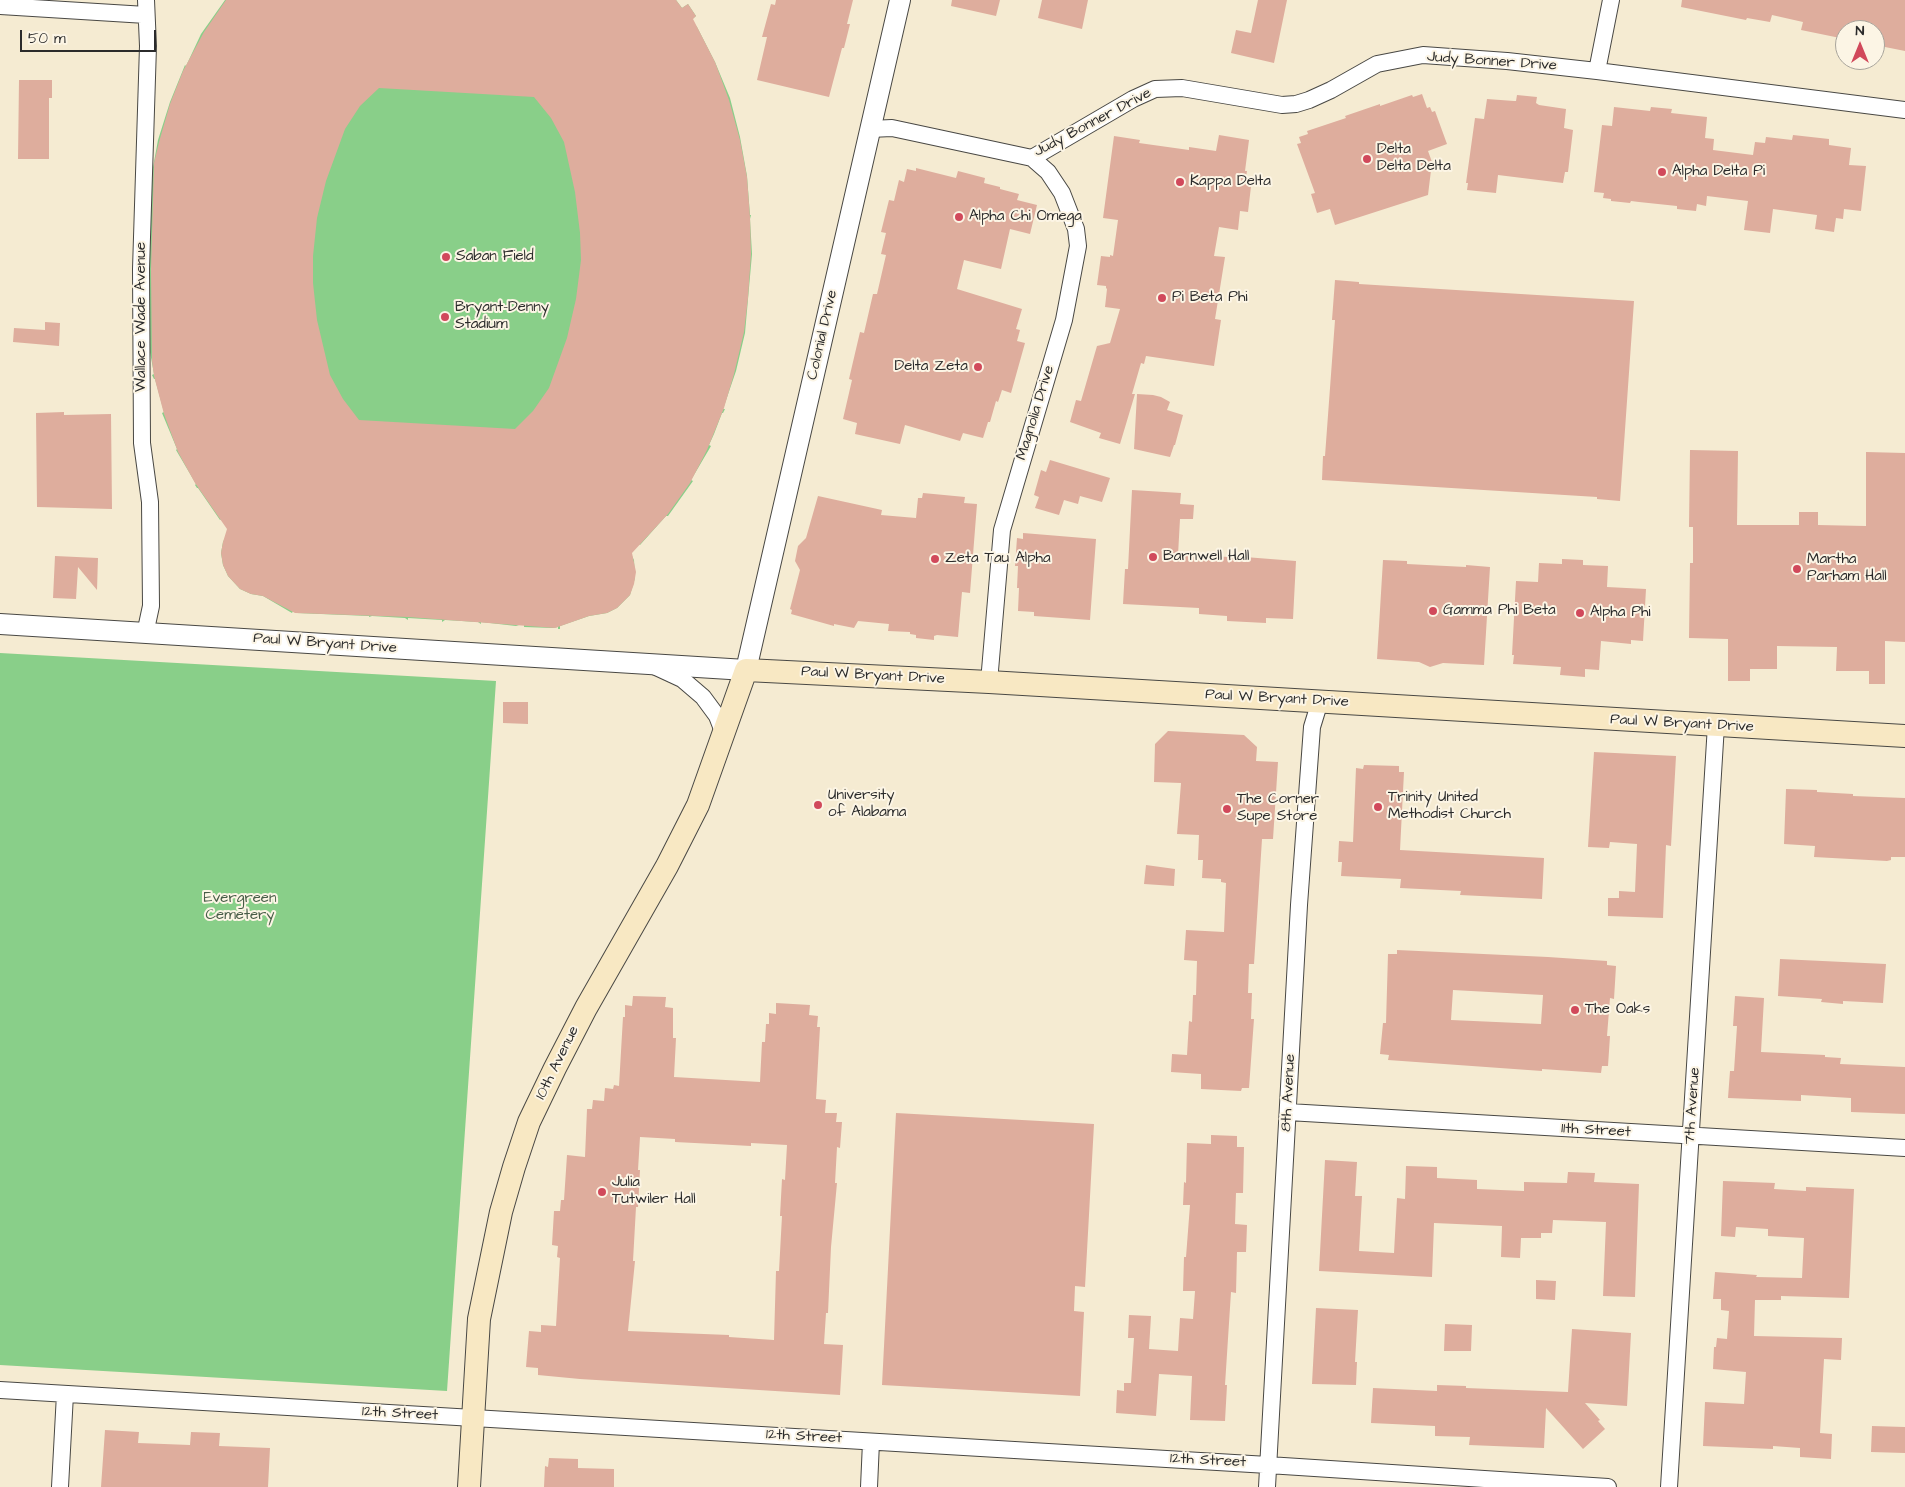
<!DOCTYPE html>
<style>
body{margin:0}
#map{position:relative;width:1905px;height:1487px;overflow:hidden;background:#f5ebd2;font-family:"Architects Daughter",sans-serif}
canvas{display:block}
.north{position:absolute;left:1835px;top:20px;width:50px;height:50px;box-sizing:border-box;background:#fcf5e5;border:1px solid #a8a49b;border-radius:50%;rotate:0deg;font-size:14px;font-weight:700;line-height:20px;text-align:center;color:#2b2b2b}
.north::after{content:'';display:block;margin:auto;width:18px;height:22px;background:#d1495b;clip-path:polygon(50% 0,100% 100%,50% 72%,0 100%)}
.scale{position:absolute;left:20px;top:30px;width:136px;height:22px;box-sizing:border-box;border:2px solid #2b2b2b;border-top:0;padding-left:6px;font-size:15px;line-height:18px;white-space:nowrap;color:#2b2b2b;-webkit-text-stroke:4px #fcf5e5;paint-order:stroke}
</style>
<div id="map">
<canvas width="1905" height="1487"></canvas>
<div class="north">N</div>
<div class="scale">50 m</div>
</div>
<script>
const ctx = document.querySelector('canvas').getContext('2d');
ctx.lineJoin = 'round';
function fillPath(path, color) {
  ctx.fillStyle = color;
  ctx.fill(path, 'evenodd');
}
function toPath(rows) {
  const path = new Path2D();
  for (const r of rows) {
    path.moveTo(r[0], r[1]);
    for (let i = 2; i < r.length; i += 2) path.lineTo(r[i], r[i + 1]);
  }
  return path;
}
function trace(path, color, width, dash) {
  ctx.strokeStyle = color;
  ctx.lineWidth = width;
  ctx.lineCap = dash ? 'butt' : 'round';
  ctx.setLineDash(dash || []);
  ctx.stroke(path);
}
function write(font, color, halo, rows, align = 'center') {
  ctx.font = font + ' "Architects Daughter",sans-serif';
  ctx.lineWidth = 4;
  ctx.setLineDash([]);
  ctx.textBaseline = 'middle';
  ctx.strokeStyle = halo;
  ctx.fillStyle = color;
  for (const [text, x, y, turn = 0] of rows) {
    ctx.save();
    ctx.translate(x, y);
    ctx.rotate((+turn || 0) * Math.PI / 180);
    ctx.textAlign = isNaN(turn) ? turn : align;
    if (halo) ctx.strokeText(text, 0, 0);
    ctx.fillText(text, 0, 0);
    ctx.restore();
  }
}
const green = toPath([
 [225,0,676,0,682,8,688,4,696,16,691,20,697,27,715,62,730,98,740,137,747,176,750,215,751,215,750,219,752,254,745,333,736,371,723,409,725,409,723,413,722,413,714,434,709,445,711,446,691,480,693,481,668,516,666,516,640,545,639,544,629,550,634,560,635,578,630,595,617,608,607,613,589,616,560,626,560,629,558,629,558,627,553,628,524,627,524,625,519,625,516,626,481,622,481,624,478,622,445,620,442,622,442,620,408,618,408,620,405,618,372,616,369,617,369,616,297,613,297,611,293,611,292,613,263,596,251,594,240,589,228,576,223,565,221,553,223,542,231,526,222,519,220,520,198,488,197,488,195,485,196,484,176,450,177,449,162,413,164,412,155,379,154,379,152,375,154,374,148,341,143,257,151,178,158,140,170,102,185,65,186,66,201,34],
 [0,653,496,681,447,1391,0,1365]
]);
const building = toPath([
 [226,0,676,0,682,8,688,4,696,16,693,19,715,62,729,100,740,140,747,177,750,217,751,254,748,298,744,332,734,374,724,408,707,450,690,483,668,514,632,553,636,572,634,584,630,595,617,608,607,613,589,616,555,628,408,617,295,613,263,596,251,594,240,589,228,576,223,565,221,553,223,542,227,529,195,483,178,452,164,414,154,376,152,361,151,269,154,163,159,142,170,104,183,71,204,32],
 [379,88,534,97,551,118,564,142,575,192,580,233,581,260,576,299,567,338,549,388,533,411,515,429,359,420,343,399,330,375,317,320,313,283,313,256,317,218,326,181,345,129,360,106],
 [776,0,853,0,847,24,850,24,844,48,842,48,829,97,757,80,767,37,762,37,771,4,775,5],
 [952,0,1000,0,996,16,951,6],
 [1042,0,1088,0,1082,29,1038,18],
 [1258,0,1287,0,1274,63,1231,53,1236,30,1251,33],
 [1682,0,1905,0,1905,51,1875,45,1875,30,1845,30,1845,39,1801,30,1803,22,1772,15,1770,22,1747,18,1746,20,1681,7],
 [19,80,52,80,52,98,49,98,49,159,18,159],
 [1422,94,1427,108,1430,107,1432,112,1435,111,1447,144,1428,151,1432,162,1428,195,1335,225,1330,209,1317,213,1311,194,1315,193,1297,144,1301,143,1299,137,1308,134,1307,131,1346,118,1345,116,1380,104,1380,106,1412,95,1413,97],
 [1517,95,1537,97,1536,103,1539,105,1566,109,1564,128,1573,130,1568,172,1565,172,1563,183,1498,175,1496,193,1467,190,1468,183,1466,183,1475,118,1484,119,1487,99,1514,101,1516,101],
 [1614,107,1650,111,1651,107,1672,109,1671,113,1707,117,1705,138,1714,139,1713,150,1753,155,1755,142,1765,143,1766,137,1792,140,1793,135,1829,139,1829,145,1851,148,1849,165,1866,166,1861,211,1844,209,1843,219,1836,218,1834,232,1815,229,1817,215,1773,209,1770,233,1744,230,1748,201,1707,196,1706,206,1697,204,1696,211,1677,209,1677,206,1639,202,1631,201,1630,203,1611,201,1611,199,1603,198,1604,193,1594,192,1602,125,1612,126],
 [1219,135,1249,140,1245,171,1247,171,1246,177,1252,178,1248,212,1240,211,1238,230,1219,227,1214,256,1225,257,1215,319,1221,320,1214,366,1146,356,1144,364,1141,363,1132,394,1135,394,1120,444,1099,438,1101,433,1070,422,1076,400,1081,401,1097,346,1110,343,1120,309,1105,307,1107,289,1106,288,1106,286,1097,285,1101,256,1110,257,1110,255,1113,256,1118,220,1103,218,1114,136,1140,140,1139,143,1189,150,1189,147,1216,151],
 [916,168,956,178,958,171,985,178,984,183,1000,187,1000,189,1019,194,1017,200,1037,205,1030,234,1010,229,1001,269,964,260,957,289,1022,309,1016,329,1020,330,1017,341,1025,343,1011,393,1002,390,998,402,996,401,990,422,988,422,983,438,963,433,960,441,905,425,900,444,855,434,857,423,843,419,852,380,849,379,860,332,864,333,873,294,877,294,886,255,881,254,886,233,881,232,889,200,894,201,899,180,904,182,907,169,916,171],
 [1335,280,1359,282,1359,284,1634,301,1620,501,1597,499,1597,497,1322,480,1323,456,1325,456,1335,320,1332,320],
 [45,322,60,323,59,346,13,342,14,328,45,330],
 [1137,394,1153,395,1161,397,1170,402,1167,410,1183,415,1175,445,1174,445,1170,457,1134,449],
 [64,412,64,415,111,414,112,509,37,507,36,413],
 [1690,450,1738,451,1737,525,1799,525,1799,512,1818,512,1818,525,1866,526,1866,452,1905,453,1905,642,1885,641,1885,684,1869,684,1869,671,1836,671,1837,647,1777,646,1777,669,1750,669,1750,681,1728,681,1728,639,1689,638,1690,563,1693,563,1693,527,1689,527],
 [1050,460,1110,478,1102,502,1080,496,1078,504,1064,500,1059,515,1035,508,1039,497,1034,495,1041,470,1046,472],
 [1132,490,1181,493,1180,504,1194,505,1193,519,1180,519,1178,555,1231,557,1232,556,1296,561,1293,619,1266,618,1266,623,1227,621,1227,616,1199,614,1199,608,1123,604,1125,569,1128,569],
 [923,493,965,497,964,503,977,504,970,593,962,592,958,637,937,635,934,636,934,640,916,638,916,635,910,634,910,632,888,631,889,624,858,621,854,628,834,624,834,626,791,614,792,610,790,609,800,570,795,561,798,546,806,538,818,496,882,510,881,515,916,518,918,498,922,498],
 [1023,533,1096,539,1090,620,1034,616,1034,612,1018,611,1019,588,1017,588,1018,566,1015,566,1017,538,1023,539],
 [55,556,98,558,97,590,78,567,76,599,53,598],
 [1562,559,1583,560,1583,565,1608,566,1607,587,1646,589,1643,641,1631,640,1631,644,1601,641,1599,670,1585,669,1585,677,1560,675,1561,667,1513,664,1514,655,1512,655,1516,581,1538,582,1539,563,1562,564],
 [1383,560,1407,561,1407,564,1466,567,1466,565,1490,567,1484,665,1443,663,1430,667,1419,662,1377,659],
 [503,702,528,702,528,724,503,723],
 [1168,731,1244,735,1257,747,1256,761,1278,762,1273,839,1262,839,1254,964,1249,964,1248,993,1252,993,1251,1019,1254,1019,1249,1088,1242,1088,1241,1091,1201,1089,1201,1074,1171,1072,1172,1054,1187,1055,1189,1021,1192,1022,1193,995,1196,995,1197,961,1184,960,1186,930,1224,932,1226,883,1221,882,1221,879,1202,878,1203,860,1198,860,1199,835,1177,834,1181,783,1154,782,1155,744],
 [1594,752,1676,756,1671,846,1666,845,1663,918,1608,916,1608,898,1619,898,1619,891,1635,892,1637,844,1610,842,1609,848,1588,847],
 [1364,765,1399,766,1399,772,1404,772,1400,850,1544,858,1542,899,1460,895,1461,891,1400,888,1401,879,1341,876,1342,862,1338,862,1339,841,1353,842,1356,768,1363,769],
 [1786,789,1817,790,1817,792,1853,794,1853,796,1905,798,1905,857,1891,857,1891,860,1887,861,1814,857,1815,846,1784,844],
 [1146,865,1175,869,1174,886,1144,884],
 [1397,950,1548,957,1607,961,1607,965,1616,966,1614,999,1610,998,1607,1036,1610,1036,1608,1066,1602,1066,1601,1073,1542,1069,1542,1071,1388,1060,1389,1055,1380,1054,1383,1023,1386,1023,1388,954,1397,954],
 [1453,990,1543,995,1541,1024,1451,1020],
 [1780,959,1886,964,1883,1003,1843,1001,1843,1004,1821,1002,1822,999,1778,996],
 [633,996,666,997,665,1007,673,1008,673,1038,676,1038,674,1077,760,1082,762,1042,765,1042,766,1024,769,1024,769,1013,776,1014,776,1003,810,1005,809,1015,818,1016,817,1027,820,1027,816,1099,826,1100,825,1113,837,1113,836,1122,842,1122,840,1148,837,1147,835,1183,837,1183,831,1247,828,1313,826,1313,824,1344,843,1345,840,1395,580,1379,538,1375,538,1368,526,1367,529,1331,541,1332,541,1325,556,1326,560,1258,557,1257,558,1246,552,1245,554,1211,560,1211,561,1200,564,1200,567,1155,585,1157,587,1109,592,1109,593,1100,604,1101,605,1088,613,1089,614,1085,619,1086,623,1017,625,1017,625,1005,632,1006],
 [640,1137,675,1139,675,1142,714,1144,751,1146,751,1143,787,1145,785,1180,782,1179,780,1216,782,1216,779,1271,776,1271,774,1340,729,1337,729,1335,628,1331,635,1261,633,1261,636,1207,638,1207,640,1170,638,1170],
 [1735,996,1764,998,1761,1052,1825,1055,1825,1057,1841,1058,1840,1064,1905,1067,1905,1114,1851,1112,1851,1098,1801,1095,1801,1101,1728,1098,1730,1071,1734,1071,1737,1026,1733,1026],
 [896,1113,1094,1124,1085,1287,1075,1286,1074,1311,1084,1312,1080,1396,882,1385],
 [1211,1135,1237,1136,1237,1147,1244,1147,1243,1193,1236,1193,1235,1224,1247,1225,1246,1252,1237,1252,1236,1293,1231,1292,1225,1385,1227,1385,1225,1421,1190,1420,1192,1376,1159,1374,1156,1416,1116,1413,1117,1390,1124,1391,1124,1383,1131,1383,1134,1338,1128,1338,1129,1315,1151,1316,1149,1349,1178,1351,1180,1318,1193,1319,1195,1291,1183,1291,1184,1257,1186,1257,1190,1205,1183,1205,1184,1182,1186,1183,1187,1143,1211,1144],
 [1325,1160,1357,1162,1355,1196,1362,1196,1359,1251,1394,1253,1397,1198,1405,1199,1406,1166,1437,1167,1437,1178,1477,1180,1477,1189,1524,1191,1524,1182,1567,1183,1568,1172,1595,1173,1594,1182,1639,1184,1635,1297,1603,1296,1606,1222,1553,1220,1552,1233,1541,1233,1541,1238,1521,1238,1520,1258,1501,1257,1502,1226,1434,1223,1432,1277,1319,1271],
 [1723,1181,1775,1183,1774,1189,1806,1191,1806,1187,1854,1189,1849,1298,1781,1296,1781,1300,1755,1300,1754,1336,1842,1338,1841,1360,1824,1359,1820,1433,1832,1434,1831,1459,1800,1457,1800,1448,1773,1446,1773,1449,1703,1446,1705,1402,1744,1404,1746,1372,1713,1369,1714,1347,1716,1347,1717,1338,1727,1339,1729,1311,1721,1310,1721,1299,1713,1299,1715,1272,1757,1275,1756,1277,1802,1278,1804,1238,1768,1236,1768,1229,1736,1227,1735,1237,1721,1236],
 [1536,1280,1556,1281,1555,1300,1536,1299],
 [1316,1308,1358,1310,1355,1362,1357,1362,1356,1385,1312,1384],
 [1445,1324,1472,1325,1471,1351,1444,1351],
 [1572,1329,1631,1333,1627,1406,1585,1403,1600,1420,1598,1421,1605,1429,1583,1449,1546,1408,1544,1448,1469,1445,1470,1437,1435,1436,1435,1426,1371,1423,1373,1388,1437,1391,1437,1385,1466,1386,1466,1388,1568,1392],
 [1872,1426,1905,1427,1905,1453,1871,1452],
 [105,1430,139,1432,138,1443,190,1445,191,1432,220,1433,219,1446,270,1448,268,1487,101,1487],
 [549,1458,578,1459,578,1468,614,1469,614,1487,544,1487,545,1466,548,1467]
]);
const minor = toPath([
 [0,6,146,15],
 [1597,71,1611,0],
 [870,129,892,128,1032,158,1133,99,1155,89,1182,88,1282,105,1296,104,1309,100,1331,90,1377,64,1423,55,1507,61,1597,71,1905,110],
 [145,634,151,606,150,502,142,443,141,269,148,46,146,0],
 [654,666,682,679,703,697,717,716,724,734],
 [989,682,1002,530,1064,320,1078,246,1076,229,1062,193,1048,172,1032,158],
 [1288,1112,1905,1148],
 [0,1390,1268,1465,1608,1487],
 [60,1487,65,1394],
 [869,1487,871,1442],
 [1267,1487,1299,905,1312,727,1320,701],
 [1669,1487,1716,725]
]);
const tertiary = toPath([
 [0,624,746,670,900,0]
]);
const secondary = toPath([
 [469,1487,479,1319,501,1212,514,1167,529,1122,555,1068,586,1008,667,866,698,805,746,670,989,682,1905,736]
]);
const markers = [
 [1367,159,5,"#d1495b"],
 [1662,172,5,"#d1495b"],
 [1180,182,5,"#d1495b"],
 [959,217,5,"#d1495b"],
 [446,257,5,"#d1495b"],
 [1162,298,5,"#d1495b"],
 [445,317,5,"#d1495b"],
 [978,367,5,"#d1495b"],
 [1153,557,5,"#d1495b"],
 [935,559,5,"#d1495b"],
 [1797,569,5,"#d1495b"],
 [1433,611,5,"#d1495b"],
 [1580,613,5,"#d1495b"],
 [818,805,5,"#d1495b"],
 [1378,807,5,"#d1495b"],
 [1227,809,5,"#d1495b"],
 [1575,1010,5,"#d1495b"],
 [602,1192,5,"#d1495b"]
];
const streetNames = [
 ["Judy Bonner Drive",1492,62,4],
 ["Judy Bonner Drive",1093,123,-28],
 ["Wallace Wade Avenue",142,317,-90],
 ["Colonial Drive",823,335,-77],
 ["Magnolia Drive",1036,413,-73],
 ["Paul W Bryant Drive",325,644,4],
 ["Paul W Bryant Drive",873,676,3],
 ["Paul W Bryant Drive",1277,699,3],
 ["Paul W Bryant Drive",1682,724,3],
 ["10th Avenue",558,1063,-64],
 ["8th Avenue",1289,1093,-87],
 ["7th Avenue",1693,1106,-86],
 ["11th Street",1596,1131,3],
 ["12th Street",400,1414,3],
 ["12th Street",804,1437,3],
 ["12th Street",1208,1461,3]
];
const poiNames = [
 ["Delta",1377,150],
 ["Delta Delta",1377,167],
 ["Alpha Delta Pi",1672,172],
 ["Kappa Delta",1190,182],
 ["Alpha Chi Omega",969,217],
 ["Saban Field",456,257],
 ["Pi Beta Phi",1172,298],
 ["Bryant-Denny",455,308],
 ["Stadium",455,325],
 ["Delta Zeta",968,367,"right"],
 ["Barnwell Hall",1163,557],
 ["Zeta Tau Alpha",945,559],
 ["Martha",1807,560],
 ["Parham Hall",1807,577],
 ["Gamma Phi Beta",1443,611],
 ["Alpha Phi",1590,613],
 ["University",828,796],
 ["of Alabama",828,813],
 ["Trinity United",1388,798],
 ["Methodist Church",1388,815],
 ["The Corner",1237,800],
 ["Supe Store",1237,817],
 ["The Oaks",1585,1010],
 ["Julia",612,1183],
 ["Tutwiler Hall",612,1200]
];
const parkNames = [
 ["Evergreen",240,899],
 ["Cemetery",240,916]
];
fillPath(green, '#89cf89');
fillPath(building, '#dead9d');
trace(minor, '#494844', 18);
trace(tertiary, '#494844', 22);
trace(secondary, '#494844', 24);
trace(minor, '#fff', 16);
trace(tertiary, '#fff', 20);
trace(secondary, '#f8e8c3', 22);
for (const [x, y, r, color] of markers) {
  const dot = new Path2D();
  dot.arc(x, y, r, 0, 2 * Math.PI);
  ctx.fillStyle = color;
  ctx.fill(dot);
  trace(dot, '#fcf5e5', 2);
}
write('15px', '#2b2b2b', '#fcf5e5', streetNames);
write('15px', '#2b2b2b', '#fcf5e5', poiNames, 'left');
write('15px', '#475c47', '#fcf5e5', parkNames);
</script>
